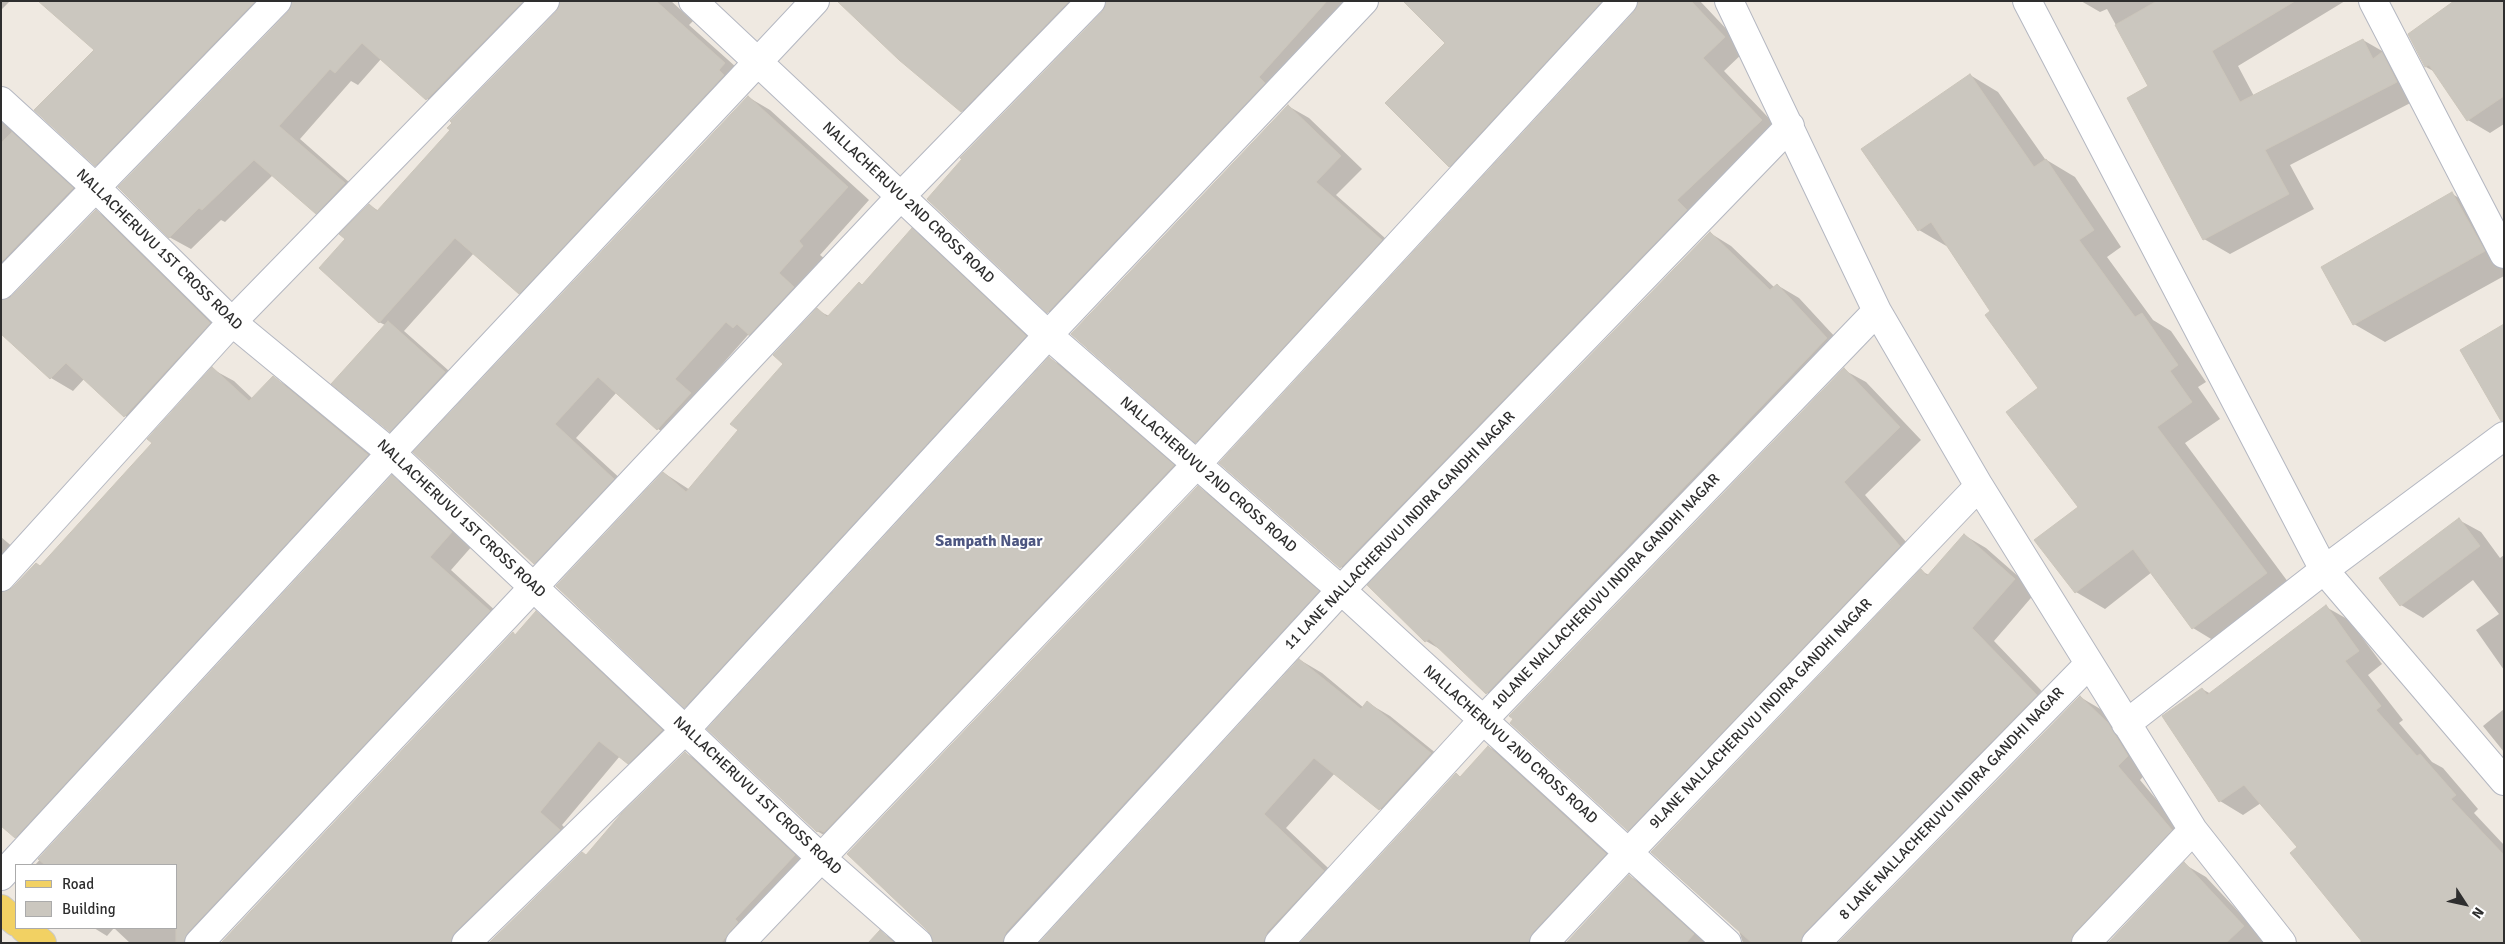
<!DOCTYPE html>
<style>
body{margin:0}
#map{position:relative;width:2505px;height:944px;overflow:hidden;background:#efe9e1;font-family:Signika,sans-serif}
canvas{display:block}
.frame{position:absolute;inset:0;border:2px solid #2e2e2e;pointer-events:none}
.legend{position:absolute;left:15px;top:864px;width:162px;height:65px;box-sizing:border-box;background:#fff;border:1px solid #ababab;margin:0;padding:6px 9px;list-style:none;font-size:15px;color:#2e2e2e}
.legend li{display:flex;align-items:center;gap:10px;height:25px}
.legend b{width:25px;border:1px solid #ababab}
.north{position:absolute;left:2440px;top:879px;width:50px;height:50px;-webkit-text-stroke:4px #fff;paint-order:stroke;rotate:125deg;font-size:14px;font-weight:700;line-height:20px;text-align:center;color:#2e2e2e}
.north::after{content:'';display:block;margin:auto;width:18px;height:22px;background:#2e2e2e;clip-path:polygon(50% 0,100% 100%,50% 72%,0 100%)}
</style>
<div id="map">
<canvas width="2505" height="944"></canvas>
<div class="frame"></div>
<ul class="legend">
<li><b style="height:6px;background:#f2d163"></b>Road</li>
<li><b style="height:14px;background:#cbc7bf"></b>Building</li>
</ul>
<div class="north">N</div>
</div>
<script>
const ctx = document.querySelector('canvas').getContext('2d');
ctx.lineJoin = 'round';
function fillPath(path, color) {
  ctx.fillStyle = color;
  ctx.fill(path, 'evenodd');
}
function toPath(rows) {
  const path = new Path2D();
  for (const r of rows) {
    path.moveTo(r[0], r[1]);
    for (let i = 2; i < r.length; i += 2) path.lineTo(r[i], r[i + 1]);
  }
  return path;
}
function trace(path, color, width, dash) {
  ctx.strokeStyle = color;
  ctx.lineWidth = width;
  ctx.lineCap = dash ? 'butt' : 'round';
  ctx.setLineDash(dash || []);
  ctx.stroke(path);
}
function write(font, color, halo, rows, align = 'center') {
  ctx.font = font + ' Signika,sans-serif';
  ctx.lineWidth = 4;
  ctx.setLineDash([]);
  ctx.textBaseline = 'middle';
  ctx.strokeStyle = halo;
  ctx.fillStyle = color;
  for (const [text, x, y, turn = 0] of rows) {
    ctx.save();
    ctx.translate(x, y);
    ctx.rotate((+turn || 0) * Math.PI / 180);
    ctx.textAlign = isNaN(turn) ? turn : align;
    if (halo) ctx.strokeText(text, 0, 0);
    ctx.fillText(text, 0, 0);
    ctx.restore();
  }
}
const shadow = toPath([
 [1,1,10,1,1,10],
 [40,1,282,1,117,177,96,165,96,50],
 [302,1,558,1,449,112,427,99,381,59,358,85,351,81,300,139,366,197,338,225,316,213,273,175,225,222,221,220,191,249,169,237],
 [561,1,671,1,693,21,689,25,746,76,541,306,519,293,474,253,404,331,466,386,412,443,390,431,385,325,379,322,347,239,369,205,379,211,557,13],
 [838,1,1104,1,984,123,962,111],
 [1107,1,1360,1,1070,325,1048,312,929,199,1103,13],
 [1405,1,1636,1,1471,179,1449,166,1447,43],
 [1639,1,1700,1,1746,50,1724,71,1783,133,1363,580,1341,567,1221,463,1636,12],
 [2081,1,2345,1,2238,66,2254,96,2363,40,2389,55,2422,97,2290,165,2314,209,2230,254,2204,239,2128,98,2150,86,2107,9,2100,12],
 [2453,1,2504,1,2504,124,2490,133,2468,120,2435,72,2426,67],
 [1970,75,1998,92,2045,159,2075,177,2121,247,2107,257,2153,320,2171,331,2206,382,2198,387,2220,419,2185,443,2294,590,2221,645,2193,628,2152,572,2105,609,2076,592,2036,541,2080,507,2040,388,1992,311,1948,247,1919,230],
 [748,97,770,110,869,200,820,255,825,259,756,340,748,335,697,393,712,406,680,442,658,429,617,392,576,438,635,492,557,575,535,563,415,452],
 [1288,106,1309,118,1362,169,1336,195,1402,253,1217,454,1196,442],
 [1,108,94,201,1,276],
 [2452,194,2484,212,2504,248,2504,276,2385,342,2354,324],
 [96,211,118,224,232,336,147,429,125,416,85,378,73,391,51,378,1,332],
 [912,230,933,242,1046,349,706,719,685,707,664,473,690,490,739,430,785,364,817,310,829,316,863,286],
 [1710,233,1731,246,1775,288,1777,285,1799,298,1848,351,1509,705,1487,693,1443,651,1426,641],
 [1049,358,1071,371,1195,479,839,844,817,831],
 [212,369,234,381,253,399,273,378,295,390,389,468,37,850,16,837,1,824,1,537,28,560,7,587,7,592,37,564,41,567,154,443],
 [1844,370,1866,382,1921,440,1865,495,1921,559,1650,842,1628,830,1515,719],
 [392,477,414,490,473,545,451,570,511,625,212,943,130,943,114,928,107,936,94,928,176,928,176,865,35,865],
 [1198,488,1220,500,1340,605,1031,943,934,943],
 [2459,520,2481,532,2500,558,2504,555,2504,670,2476,630,2499,614,2473,580,2423,618,2401,605],
 [1964,535,1986,548,2036,592,1994,641,2058,708,1829,943,1743,943,1739,931,1921,571,1929,575],
 [2326,607,2349,620,2382,664,2368,675,2403,720,2399,723,2432,762,2443,768,2478,809,2474,813,2504,845,2504,943,2359,943,2362,940,2299,847,2261,803,2243,815,2220,801,2202,689,2211,694],
 [536,612,558,625,684,744,651,776,620,756,562,825,581,844,479,943,222,943,513,634,516,636],
 [1300,660,1322,673,1364,708,1368,703,1390,716,1453,767,1402,822,1380,809,1335,773,1286,828,1345,884,1292,943,1041,943],
 [2080,697,2102,710,2130,737,2150,769,2140,780,2193,843,2099,943,1840,943],
 [2504,709,2504,752,2483,726],
 [1489,747,1511,760,1628,867,1557,943,1302,943],
 [685,753,708,766,817,869,754,943,490,943,587,856],
 [2184,864,2206,877,2265,940,2262,943,2109,943],
 [1629,876,1652,889,1710,943,1567,943],
 [880,932,899,943,870,943]
]);
const building = toPath([
 [38,1,255,1,95,166,34,110,94,50,38,1],
 [292,1,523,1,426,100,362,43,335,73,330,69,279,126,345,183,316,214,254,160,202,210,199,208,169,238,118,187,288,12,292,1],
 [560,1,656,1,725,63,719,70,724,75,519,294,455,238,379,323,319,268,345,239,339,234,369,204,377,211,450,130,447,128,452,123,450,121,556,12,560,1],
 [837,1,1069,1,961,112,899,60,837,1],
 [1106,1,1327,1,1259,77,1265,83,1047,313,927,199,962,159,960,158,1102,12,1106,1],
 [1403,1,1602,1,1449,167,1385,103,1445,43,1403,1],
 [1638,1,1691,1,1725,37,1703,58,1762,120,1677,200,1687,210,1340,568,1219,463,1634,12,1638,1],
 [2157,1,2295,1,2212,51,2240,102,2363,39,2373,59,2382,52,2397,82,2265,150,2289,194,2203,240,2127,98,2148,86,2115,25,2157,1],
 [2454,1,2504,1,2504,96,2467,121,2429,65,2425,67,2408,34,2454,1],
 [1970,74,2034,167,2046,159,2094,230,2079,240,2135,317,2142,313,2178,365,2170,371,2192,402,2157,427,2267,573,2192,629,2133,549,2075,593,2034,540,2078,507,2006,412,2038,388,1985,315,1990,311,1931,222,1918,231,1861,149,1970,74],
 [748,96,848,187,799,241,803,246,779,273,794,287,749,335,737,324,733,328,726,322,675,379,691,393,657,430,598,377,555,424,614,479,534,564,413,452,748,96],
 [1288,105,1341,156,1316,182,1382,240,1195,443,1071,334,1288,105],
 [12,132,73,188,1,262,1,143,12,132],
 [2452,192,2485,251,2353,325,2321,267,2452,192],
 [96,210,210,323,124,417,66,363,50,379,1,334,1,300,12,296,96,210],
 [912,228,1026,336,684,708,556,586,663,472,686,492,738,430,730,424,783,364,773,355,817,308,827,317,859,282,862,285,912,228],
 [1710,232,1770,290,1777,284,1827,338,1486,694,1429,639,1425,642,1367,585,1710,232],
 [388,321,445,372,390,432,331,384,388,321],
 [2504,324,2504,421,2501,421,2460,350,2504,324],
 [1049,357,1174,465,824,832,819,830,817,832,707,729,1049,357],
 [212,367,249,401,273,376,368,455,15,838,1,826,1,592,12,588,36,563,40,566,152,443,147,439,212,367],
 [1844,368,1900,427,1844,482,1900,546,1628,831,1510,723,1513,719,1509,716,1844,368],
 [392,475,452,532,430,557,490,611,188,932,184,943,176,943,176,865,45,865,38,859,392,475],
 [1198,486,1319,591,1006,932,1003,943,933,943,928,931,847,854,1198,486],
 [2459,518,2480,546,2400,606,2379,578,2459,518],
 [1964,534,2015,579,1972,628,2037,695,1805,932,1801,943,1752,943,1651,852,1921,569,1927,576,1964,534],
 [2326,605,2359,651,2345,661,2381,706,2376,710,2417,756,2420,754,2456,795,2451,799,2504,855,2504,943,2363,943,2290,853,2297,847,2244,785,2219,802,2162,716,2202,688,2207,695,2326,605],
 [536,611,662,730,628,764,599,741,540,812,560,830,455,932,451,943,221,943,513,632,515,635,536,611],
 [1299,659,1361,709,1367,701,1431,753,1379,810,1314,758,1264,814,1324,871,1267,932,1264,943,1039,943,1299,659],
 [2080,696,2108,723,2128,756,2118,766,2172,830,2075,932,2071,943,1838,943,2080,696],
 [1488,746,1606,854,1533,932,1529,943,1300,943,1456,773,1460,777,1488,746],
 [685,752,795,855,735,919,738,922,721,943,489,943,582,852,586,855,621,814,685,752],
 [2184,862,2244,926,2226,943,2108,943,2184,862],
 [1629,875,1694,934,1686,943,1566,943,1629,875],
 [880,930,894,943,868,943,880,930]
]);
const minor = toPath([
 [693,1,1048,335,1341,590,1727,943],
 [1729,1,1877,311,1979,486,2193,830,2282,943],
 [2027,1,2324,570,2504,781],
 [2373,1,2504,254],
 [1,101,95,187,232,322,391,453,820,857,918,943],
 [1,285,277,1],
 [1,577,232,322,545,1],
 [2126,724,2324,570,2504,436],
 [1,876,391,453,815,1],
 [199,943,901,196,1091,1],
 [466,943,685,730,1048,335,1364,1],
 [740,943,1196,465,1623,1],
 [1018,943,1341,590,1790,126],
 [1279,943,1483,720,1877,311],
 [1544,943,1628,853,1979,486],
 [1816,943,2088,665],
 [2086,943,2193,830]
]);
const primary = toPath([
 [1,909,16,922],
 [24,928,42,943]
]);
const streetNames = [
 ["NALLACHERUVU 2ND CROSS ROAD",908,203,43],
 ["NALLACHERUVU 1ST CROSS ROAD",159,250,44],
 ["NALLACHERUVU 2ND CROSS ROAD",1208,475,41],
 ["NALLACHERUVU 1ST CROSS ROAD",461,519,43],
 ["11 LANE NALLACHERUVU INDIRA GANDHI NAGAR",1400,531,-46],
 ["10LANE NALLACHERUVU INDIRA GANDHI NAGAR",1606,592,-46],
 ["9LANE NALLACHERUVU INDIRA GANDHI NAGAR",1761,714,-46],
 ["NALLACHERUVU 2ND CROSS ROAD",1510,745,42],
 ["NALLACHERUVU 1ST CROSS ROAD",757,796,43],
 ["8 LANE NALLACHERUVU INDIRA GANDHI NAGAR",1952,804,-46]
];
const neighbourhoodNames = [
 ["Sampath Nagar",989,542]
];
fillPath(shadow, '#0003');
fillPath(building, '#cbc7bf');
trace(building, '#cbc5ba', 1);
trace(minor, '#b4b7c1', 30);
trace(primary, '#c9c9c9', 30);
trace(minor, '#fff', 28);
trace(primary, '#f2d163', 28);
write('15px', '#2e2e2e', '#fff', streetNames);
write('bold 16px', '#4d5680', '#fff', neighbourhoodNames);
</script>
